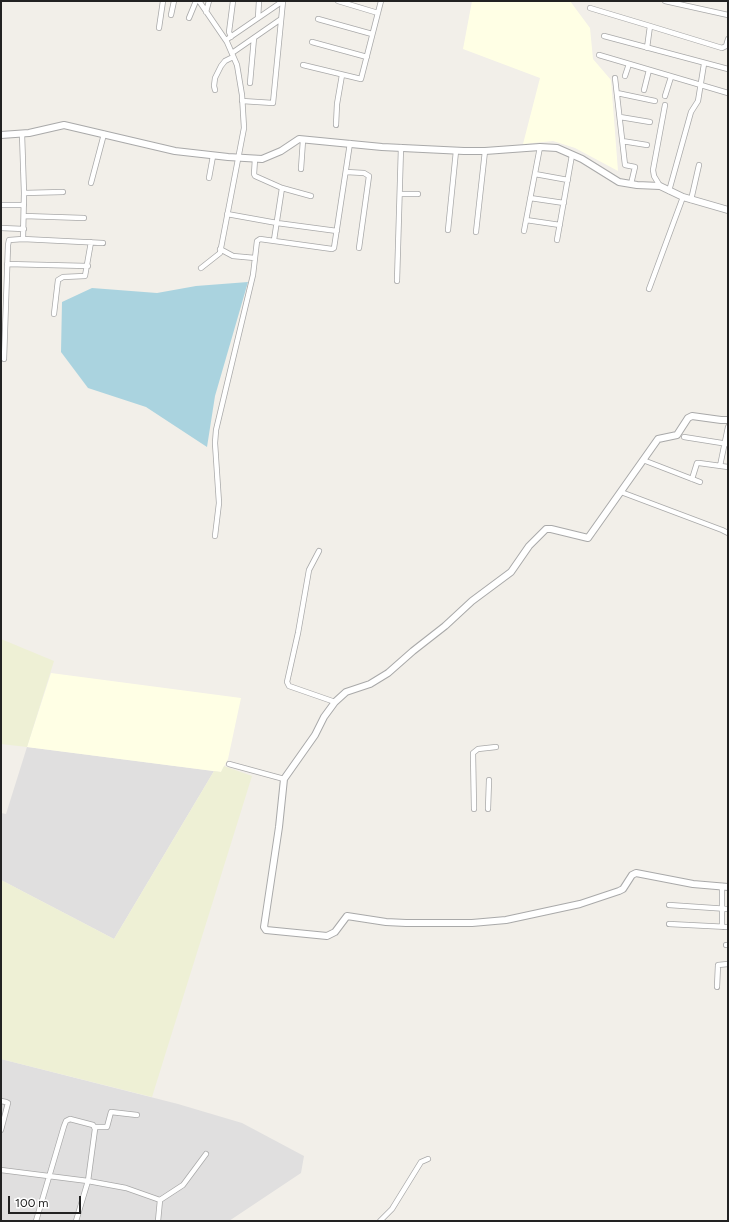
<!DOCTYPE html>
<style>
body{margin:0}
#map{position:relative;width:729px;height:1222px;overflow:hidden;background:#f2efe9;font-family:Figtree,sans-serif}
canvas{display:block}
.frame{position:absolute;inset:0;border:2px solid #222;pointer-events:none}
.scale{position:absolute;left:8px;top:1196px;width:73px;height:18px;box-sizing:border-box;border:2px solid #222;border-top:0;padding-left:5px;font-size:12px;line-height:14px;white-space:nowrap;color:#222;-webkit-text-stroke:3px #fff;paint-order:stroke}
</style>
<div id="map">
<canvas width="729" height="1222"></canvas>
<div class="frame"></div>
<div class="scale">100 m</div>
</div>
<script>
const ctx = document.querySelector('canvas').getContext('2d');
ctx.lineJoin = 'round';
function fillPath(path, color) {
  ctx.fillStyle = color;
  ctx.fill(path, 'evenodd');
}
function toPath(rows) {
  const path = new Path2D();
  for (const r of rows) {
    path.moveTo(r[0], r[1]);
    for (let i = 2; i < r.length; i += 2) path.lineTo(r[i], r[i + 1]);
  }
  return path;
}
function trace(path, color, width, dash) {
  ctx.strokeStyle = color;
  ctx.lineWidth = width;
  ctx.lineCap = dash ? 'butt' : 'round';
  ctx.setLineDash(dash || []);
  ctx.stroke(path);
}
const residential = toPath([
 [27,747,214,771,114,939,1,880,1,813,6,814],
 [1,1059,178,1104,242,1123,304,1156,301,1173,229,1221,1,1221]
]);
const education = toPath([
 [472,1,570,1,590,28,593,59,611,80,618,171,575,148,553,141,523,144,540,78,463,49],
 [51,673,241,698,228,759,221,772,27,747]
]);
const farmland = toPath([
 [1,639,54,661,27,747,1,744],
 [224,766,252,776,152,1097,1,1059,1,880,114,939,214,771,221,772]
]);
const water = toPath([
 [248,282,215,396,207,447,146,407,88,388,61,352,62,302,92,288,157,293,196,286]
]);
const minor = toPath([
 [199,1,227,42,237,65,242,95,244,128,220,253,201,268],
 [338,1,378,13],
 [665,1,728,15],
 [590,8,650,26,647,48],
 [206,12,209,1],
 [171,15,174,1],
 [189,18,196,1],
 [258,18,259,1],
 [318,19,372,34],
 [650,26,722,48,726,46,728,39],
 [159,28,163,1],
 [604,36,728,69],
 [231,37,229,32,233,1],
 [226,40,283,1],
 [312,42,367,57],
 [232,53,281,19],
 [599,55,728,93],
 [303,65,361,79,381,1],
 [625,76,629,64],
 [615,78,625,165,635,167,631,184],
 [250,83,254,38],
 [215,90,214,86,215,78,221,66,225,61,233,57],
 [644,90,649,70],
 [617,93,655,101],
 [665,96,671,77],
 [242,101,273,103,283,1],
 [620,117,650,122],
 [336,125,337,104,342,75],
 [22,134,24,193,23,239],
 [622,141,647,145],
 [255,159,254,174,255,176,282,188,311,196],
 [301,169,303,140],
 [346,172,364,173,369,176,359,248],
 [535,174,568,180],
 [209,178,213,156],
 [91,183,104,134],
 [660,186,654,176,653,170,665,105],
 [669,191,691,112,698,101,704,64],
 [24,193,63,192],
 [400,194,418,194],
 [530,198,564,203],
 [691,200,699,165],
 [1,205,24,205],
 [227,214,277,223,337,231],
 [24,216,84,218],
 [526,220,560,225],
 [1,228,24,229],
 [448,230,456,151],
 [524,231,540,147],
 [476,232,485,151],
 [274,240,282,188],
 [557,240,572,155],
 [220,249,233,256,255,258],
 [7,264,88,266],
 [397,281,401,147],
 [649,289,683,197],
 [54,314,58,280,63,277,85,276,91,242],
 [4,359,8,245,9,240,23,239,103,243],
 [684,437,728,444],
 [643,460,700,482],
 [720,466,728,427],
 [692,479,697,463,699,463,728,467],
 [621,492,722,530,728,533],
 [215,536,219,503,215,443,216,430,253,275,257,241,260,239,332,249,334,248,350,143],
 [319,551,309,570,298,633,287,682,289,686,335,702],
 [229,764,284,779],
 [474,809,473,753,478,749,496,747],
 [488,809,489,780],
 [722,886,722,927],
 [669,905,728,909],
 [669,924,728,927],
 [726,945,728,945],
 [717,987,718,965,728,964],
 [1,1101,6,1102,8,1103,1,1130],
 [95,1127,107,1127,111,1112,137,1115],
 [1,1170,88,1181,126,1188,160,1200,158,1221],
 [160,1200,183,1185,206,1154],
 [36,1221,64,1126,66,1121,70,1119,93,1125,95,1129,88,1181,76,1221],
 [380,1221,392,1209,421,1162,428,1159]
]);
const tertiary = toPath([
 [1,135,29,133,64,125,175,151,228,157,262,159,281,151,299,139,382,147,464,151,485,151,540,147,557,148,582,159,619,182,637,185,660,186,683,197,728,210],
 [728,420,721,420,692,416,688,418,677,435,658,439,588,538,551,529,546,529,529,546,511,572,472,601,445,626,413,651,388,673,370,684,346,692,335,702,324,717,315,735,284,779,279,827,264,927,266,930,327,936,335,932,347,916,386,922,406,923,472,923,506,920,580,904,619,891,623,889,632,875,636,873,693,884,728,887]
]);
fillPath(residential, '#e0dfdf');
fillPath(education, '#ffffe5');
fillPath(farmland, '#eef0d5');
fillPath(water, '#aad3df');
trace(minor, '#a9a9a9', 6);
trace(tertiary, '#a9a9a9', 8);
trace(minor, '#fff', 4.5);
trace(tertiary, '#fff', 6);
</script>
